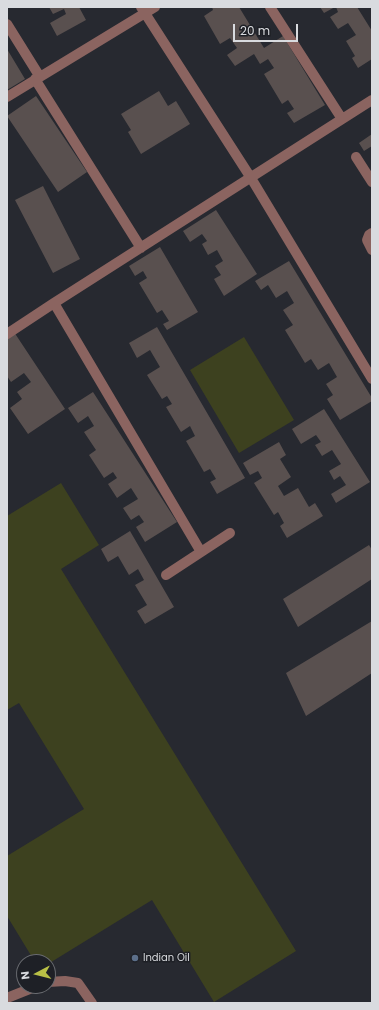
<!DOCTYPE html>
<style>
body{margin:0}
#map{position:relative;width:379px;height:1010px;overflow:hidden;background:#272930;font-family:Poppins,sans-serif}
canvas{display:block}
.frame{position:absolute;inset:0;border:8px solid #d9dbdf;pointer-events:none}
.north{position:absolute;left:16px;top:954px;width:40px;height:40px;box-sizing:border-box;background:#1e2026;border:1px solid #696b70;border-radius:50%;rotate:263deg;font-size:11px;font-weight:700;line-height:16px;text-align:center;color:#d9dbdf}
.north::after{content:'';display:block;margin:auto;width:14px;height:18px;background:#b9c046;clip-path:polygon(50% 0,100% 100%,50% 72%,0 100%)}
.scale{position:absolute;left:233px;top:24px;width:65px;height:18px;box-sizing:border-box;border:2px solid #d9dbdf;border-top:0;padding-left:5px;font-size:12px;line-height:14px;white-space:nowrap;color:#d9dbdf;-webkit-text-stroke:3px #1e2026;paint-order:stroke}
</style>
<div id="map">
<canvas width="379" height="1010"></canvas>
<div class="frame"></div>
<div class="north">N</div>
<div class="scale">20 m</div>
</div>
<script>
const ctx = document.querySelector('canvas').getContext('2d');
ctx.lineJoin = 'round';
function fillPath(path, color) {
  ctx.fillStyle = color;
  ctx.fill(path, 'evenodd');
}
function toPath(rows) {
  const path = new Path2D();
  for (const r of rows) {
    path.moveTo(r[0], r[1]);
    for (let i = 2; i < r.length; i += 2) path.lineTo(r[i], r[i + 1]);
  }
  return path;
}
function trace(path, color, width, dash) {
  ctx.strokeStyle = color;
  ctx.lineWidth = width;
  ctx.lineCap = dash ? 'butt' : 'round';
  ctx.setLineDash(dash || []);
  ctx.stroke(path);
}
function write(font, color, halo, rows, align = 'center') {
  ctx.font = font + ' Poppins,sans-serif';
  ctx.lineWidth = 3;
  ctx.setLineDash([]);
  ctx.textBaseline = 'middle';
  ctx.strokeStyle = halo;
  ctx.fillStyle = color;
  for (const [text, x, y, turn = 0] of rows) {
    ctx.save();
    ctx.translate(x, y);
    ctx.rotate((+turn || 0) * Math.PI / 180);
    ctx.textAlign = isNaN(turn) ? turn : align;
    if (halo) ctx.strokeText(text, 0, 0);
    ctx.fillText(text, 0, 0);
    ctx.restore();
  }
}
const green = toPath([
 [244,337,294,420,239,453,190,370],
 [61,483,99,545,61,569,296,951,214,1002,152,900,48,964,48,962,35,962,7,916,7,856,84,809,19,703,7,710,7,516]
]);
const building = toPath([
 [49,7,79,7,86,20,57,36,50,23,66,14,64,9,53,14],
 [212,7,239,7,264,48,283,36,325,105,294,123,287,113,294,109,288,100,282,104,264,74,274,68,268,59,260,64,254,54,235,66,227,55,237,48,230,38,220,44,204,16,213,10],
 [320,7,335,7,324,13],
 [336,7,357,7,372,31,372,59,358,68,352,58,355,56,346,41,356,35,348,23,338,29,330,17,338,12],
 [7,49,25,79,7,90],
 [159,91,168,106,176,101,190,124,141,154,128,132,131,130,121,114],
 [36,96,87,172,58,192,7,116],
 [372,134,372,146,364,151,359,143],
 [43,186,80,259,53,273,15,200],
 [216,210,257,274,224,296,214,279,221,275,215,266,223,261,217,250,208,255,202,244,207,241,202,234,190,242,183,231],
 [160,247,198,312,167,330,163,324,169,321,162,310,157,313,139,283,147,278,143,271,135,276,129,266],
 [289,261,372,398,372,401,340,420,327,399,333,395,326,384,337,377,329,363,318,370,311,359,305,363,285,330,293,325,283,310,294,303,287,291,276,298,268,285,261,290,255,281],
 [157,327,245,478,217,494,210,482,216,479,210,469,204,472,186,441,195,436,190,426,181,432,166,407,172,404,167,396,162,399,147,375,160,367,150,350,137,358,129,343],
 [14,332,65,409,28,434,10,408,22,399,17,392,31,382,24,373,11,382,7,376,7,337],
 [93,392,177,522,145,542,136,527,144,522,139,515,131,520,123,508,138,499,131,488,117,498,108,484,117,478,113,472,104,478,89,455,96,450,84,432,94,426,88,416,78,423,68,408],
 [324,409,370,482,336,503,331,494,346,485,340,476,334,480,329,471,341,464,332,450,322,456,315,445,321,442,316,435,301,444,292,429],
 [279,442,286,455,280,459,291,477,278,486,284,496,298,488,309,507,315,503,323,516,287,538,280,526,284,523,278,512,274,515,254,483,262,478,258,471,250,475,243,463],
 [130,531,174,607,145,624,137,611,147,605,135,585,144,580,138,569,129,575,118,556,108,562,101,549],
 [369,545,372,550,372,579,298,627,283,599],
 [372,621,372,673,306,716,286,673]
]);
const minor = toPath([
 [141,7,251,178,372,379],
 [270,7,342,119],
 [7,24,40,77],
 [35,79,141,248],
 [7,97,155,7],
 [356,157,372,182],
 [372,233,369,235,367,240,372,250],
 [54,303,201,552],
 [7,334,54,303,372,100],
 [166,575,230,533],
 [48,982,65,981,78,983,92,1003],
 [7,998,37,986]
]);
const markers = [
 [135,958,4,"#5c6f8a"]
];
const poiNames = [
 ["Indian Oil",143,958]
];
fillPath(green, '#3d411f');
fillPath(building, '#59504f');
trace(minor, '#8b6460', 10);
for (const [x, y, r, color] of markers) {
  const dot = new Path2D();
  dot.arc(x, y, r, 0, 2 * Math.PI);
  ctx.fillStyle = color;
  ctx.fill(dot);
  trace(dot, '#1e2026', 1.5);
}
write('10px', '#d9dbdf', '#1e2026', poiNames, 'left');
</script>
